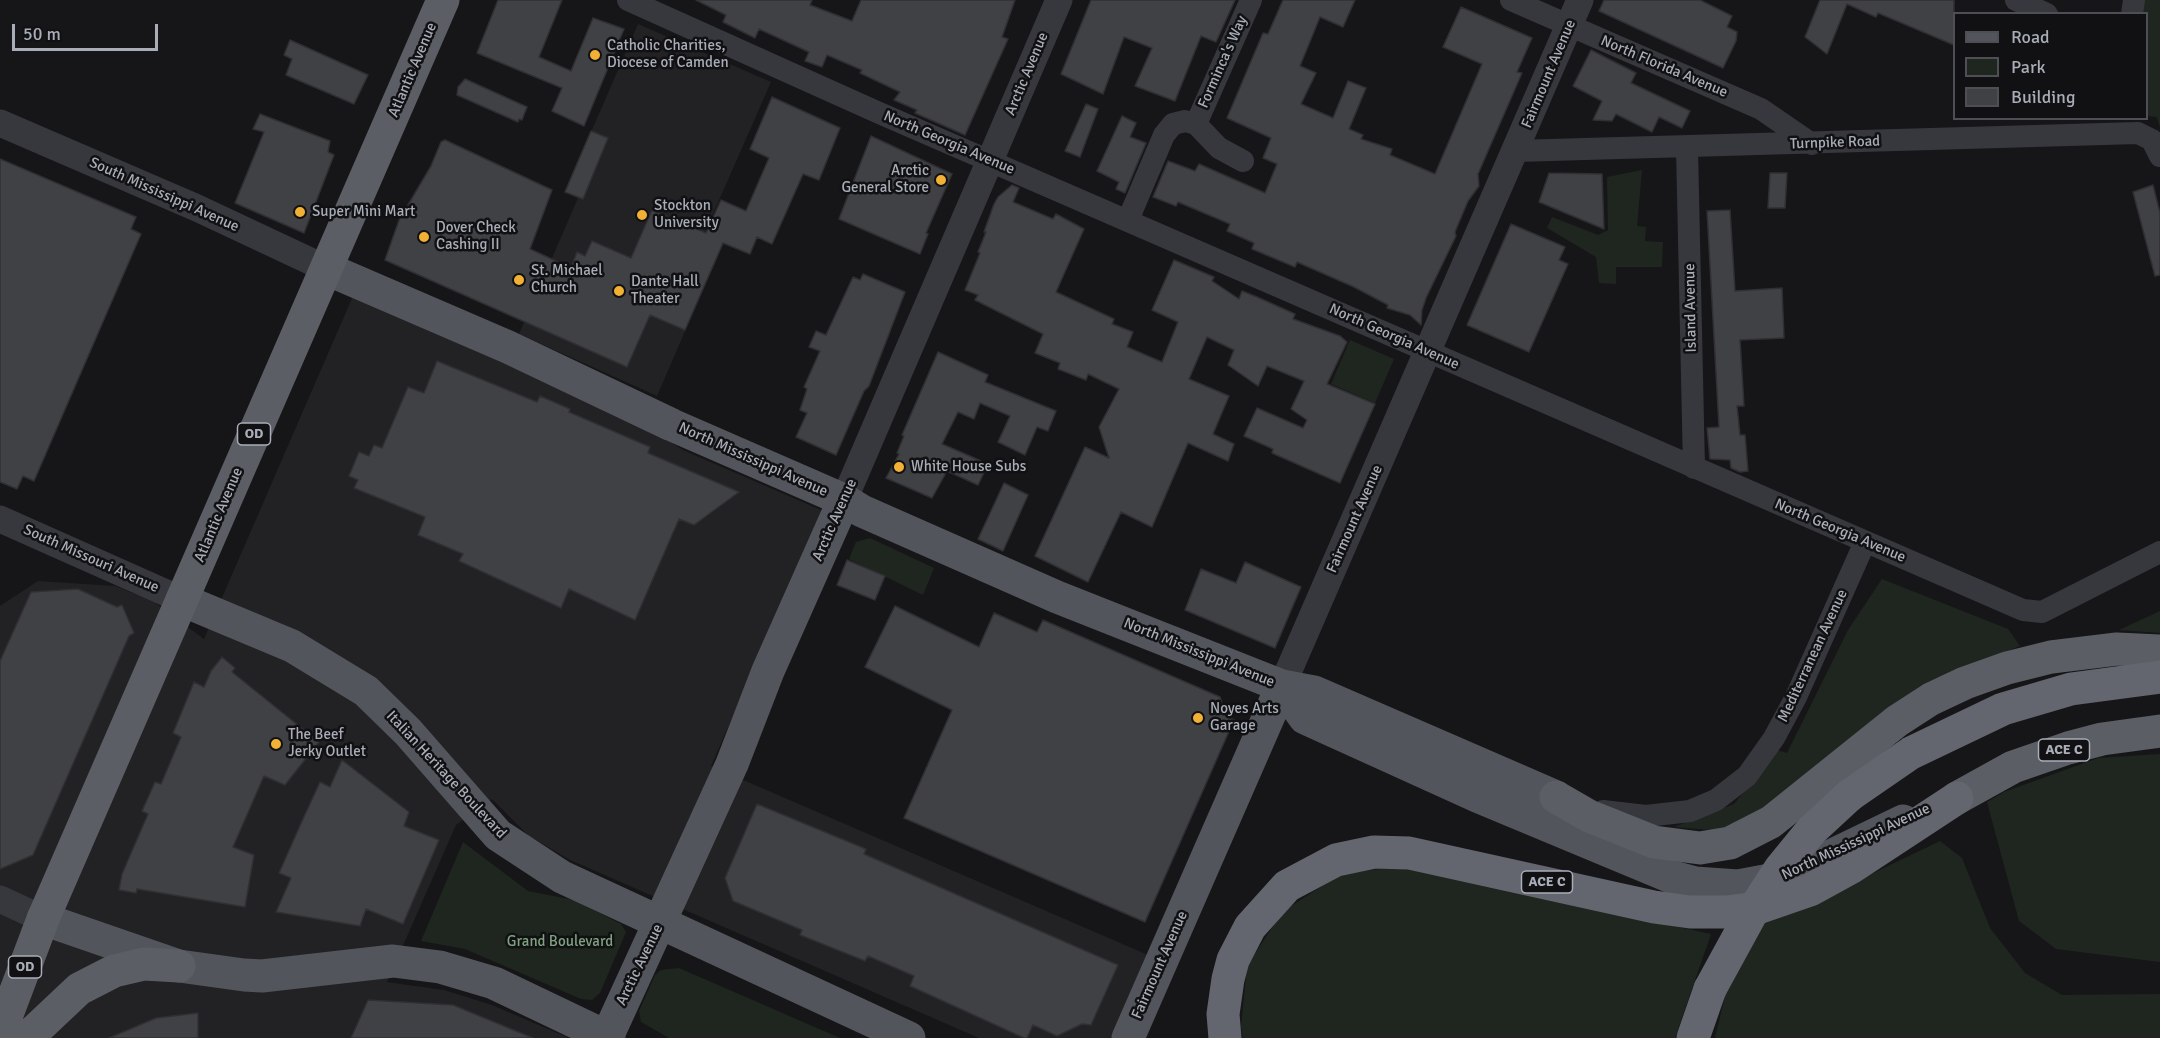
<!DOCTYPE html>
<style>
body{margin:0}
#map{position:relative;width:2160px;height:1038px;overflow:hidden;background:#161618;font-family:Signika,sans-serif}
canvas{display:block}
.legend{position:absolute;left:1953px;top:12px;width:195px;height:108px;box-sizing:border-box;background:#111113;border:2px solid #4d4f55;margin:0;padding:8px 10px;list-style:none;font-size:18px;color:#a8adb8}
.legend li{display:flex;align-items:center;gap:12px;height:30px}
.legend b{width:30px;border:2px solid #4d4f55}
.scale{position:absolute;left:12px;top:24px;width:146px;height:27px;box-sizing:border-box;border:3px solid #a8adb8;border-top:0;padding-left:8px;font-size:18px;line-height:21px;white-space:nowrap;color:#a8adb8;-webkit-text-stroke:4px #111113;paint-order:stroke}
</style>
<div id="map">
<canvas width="2160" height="1038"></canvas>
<ul class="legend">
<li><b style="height:8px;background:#53555c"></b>Road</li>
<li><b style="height:16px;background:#1e261f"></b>Park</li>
<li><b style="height:16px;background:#404145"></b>Building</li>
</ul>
<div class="scale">50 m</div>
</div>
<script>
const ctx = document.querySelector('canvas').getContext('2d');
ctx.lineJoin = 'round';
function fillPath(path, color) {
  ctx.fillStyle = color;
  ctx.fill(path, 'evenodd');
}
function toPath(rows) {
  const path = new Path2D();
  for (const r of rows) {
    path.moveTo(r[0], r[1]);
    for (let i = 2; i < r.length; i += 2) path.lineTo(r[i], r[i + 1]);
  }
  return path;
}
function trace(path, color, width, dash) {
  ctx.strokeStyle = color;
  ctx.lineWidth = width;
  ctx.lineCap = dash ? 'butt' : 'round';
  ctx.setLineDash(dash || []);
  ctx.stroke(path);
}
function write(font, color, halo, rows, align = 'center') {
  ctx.font = font + ' Signika,sans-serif';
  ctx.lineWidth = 5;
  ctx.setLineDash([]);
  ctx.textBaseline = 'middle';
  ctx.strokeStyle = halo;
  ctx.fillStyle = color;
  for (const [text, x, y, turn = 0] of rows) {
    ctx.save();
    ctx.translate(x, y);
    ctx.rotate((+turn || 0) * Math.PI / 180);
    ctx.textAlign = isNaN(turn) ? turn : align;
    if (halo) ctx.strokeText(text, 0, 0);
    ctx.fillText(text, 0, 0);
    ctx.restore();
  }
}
const built = toPath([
 [638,24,771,82,705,232,724,241,657,396,519,334,578,198,565,192],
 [353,296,643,424,683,450,823,511,711,766,1148,955,1113,1038,979,1038,570,860,529,836,492,799,456,825,387,982,444,990,492,1005,569,1038,0,1038,0,606,38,581,115,586,154,602,204,639]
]);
const green = toPath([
 [2141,0,2160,0,2160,128,2157,117,2147,116,2146,14,2139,14],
 [1642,170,1637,226,1646,227,1645,241,1663,242,1662,267,1616,267,1616,284,1599,283,1596,257,1547,228,1552,217,1598,235,1608,230,1607,177],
 [1350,340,1394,359,1375,403,1331,384],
 [870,538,934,568,923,595,849,559,856,542],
 [1882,579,2008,629,2020,646,1943,678,1761,817,1723,831,1674,827,1734,804,1777,750,1787,753,1848,630],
 [2160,611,2160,633,2119,630],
 [2160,754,2160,962,2056,949,2019,921,1987,802,2004,792,2098,758],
 [1940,841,1962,858,1990,928,2025,973,2062,995,2160,994,2160,1038,1715,1038,1725,996,1765,922,1803,907],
 [463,842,528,891,574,900,621,924,626,932,600,993,592,1000,581,999,465,949,421,941],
 [1419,865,1548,899,1711,934,1675,1038,1243,1038,1241,1027,1247,966,1282,912,1342,873],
 [679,968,840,1038,669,1038,641,1022,639,1011,655,975,661,970]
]);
const building = toPath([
 [498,0,562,0,539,57,571,71,593,18,624,29,584,126,552,111,562,88,477,53,498,0],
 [696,0,812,0,810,5,852,21,861,0,1015,0,1002,37,1008,39,965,135,915,113,917,110,894,100,900,92,860,73,862,70,827,55,822,67,805,61,809,52,759,29,755,38,723,22,726,15,696,0],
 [1091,0,1235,0,1216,42,1201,36,1175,101,1135,86,1152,48,1124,37,1103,94,1061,74,1091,0],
 [1283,0,1355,0,1343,27,1320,17,1300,66,1316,73,1301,104,1333,118,1348,81,1366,88,1349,129,1363,135,1361,139,1392,149,1390,155,1435,174,1482,64,1443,47,1461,7,1532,38,1517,72,1522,73,1478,174,1479,186,1468,201,1455,232,1456,236,1426,298,1422,310,1421,325,1410,315,1387,308,1388,305,1354,287,1297,262,1295,267,1252,249,1254,243,1227,231,1230,224,1178,202,1176,206,1153,197,1168,161,1195,171,1199,164,1265,193,1277,164,1263,158,1271,138,1227,118,1263,33,1268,34,1283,0],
 [1604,0,1700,0,1732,16,1727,27,1737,32,1736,41,1723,68,1599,11,1604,0],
 [1820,0,1954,0,1954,45,1878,13,1876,17,1847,4,1827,54,1805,37,1820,0],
 [290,40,368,75,354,104,286,75,292,59,284,55,290,40],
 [1591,50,1636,73,1631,83,1690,111,1682,128,1659,117,1652,132,1616,114,1612,121,1593,120,1602,101,1573,86,1591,50],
 [465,79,527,107,522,120,519,119,518,122,457,95,458,87,465,79],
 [772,97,840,128,819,180,803,174,772,244,757,237,750,254,723,243,685,330,650,315,627,367,385,260,403,209,405,210,431,166,441,142,445,140,552,190,530,249,571,268,577,252,585,256,592,241,631,258,652,210,706,233,721,200,746,211,769,158,750,149,772,97],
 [1086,104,1098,109,1080,157,1065,151,1086,104],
 [260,114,330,141,328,152,334,155,304,233,235,203,264,132,253,129,260,114],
 [1122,116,1136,123,1130,137,1146,143,1125,193,1116,189,1119,182,1097,171,1122,116],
 [591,131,608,138,583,199,565,192,591,131],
 [871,136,952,174,926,233,928,234,920,254,839,219,871,136],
 [0,159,136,217,131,229,141,234,34,481,23,476,17,489,0,482,0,159],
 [1549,173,1602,174,1604,229,1539,202,1549,173],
 [1770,173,1787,173,1785,208,1768,208,1770,173],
 [1012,185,1019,188,1013,202,1053,219,1056,214,1084,229,1056,292,1114,319,1112,324,1133,332,1127,347,1162,362,1178,322,1152,310,1174,260,1214,277,1212,281,1239,299,1242,291,1257,297,1295,314,1293,319,1340,336,1347,342,1327,384,1375,404,1340,483,1272,453,1273,449,1244,436,1257,408,1303,428,1307,420,1291,409,1304,381,1267,366,1258,386,1228,365,1234,350,1207,337,1189,379,1229,396,1213,434,1234,444,1228,461,1188,443,1152,527,1121,512,1088,582,1035,556,1085,447,1109,458,1099,427,1119,389,1088,374,1086,380,1058,369,1060,363,1035,353,1043,334,975,300,978,295,965,290,980,253,978,252,986,232,984,232,994,204,998,197,1012,185],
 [2153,185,2160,213,2160,275,2155,276,2133,192,2153,185],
 [1730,210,1735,291,1782,288,1784,338,1740,340,1744,406,1737,406,1740,435,1745,435,1748,471,1740,472,1731,468,1730,460,1710,459,1707,428,1719,427,1707,211,1730,210],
 [1511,224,1565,247,1559,260,1568,264,1529,352,1467,325,1511,224],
 [863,274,905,292,869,386,864,391,836,455,796,437,807,413,800,410,807,389,804,387,820,351,809,347,816,331,826,335,853,277,860,280,863,274],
 [938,352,988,375,985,382,1056,411,1048,431,1037,427,1025,455,998,442,1010,416,980,403,974,419,958,412,942,444,988,464,978,485,947,471,932,498,886,478,899,454,897,453,904,436,902,435,938,352],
 [437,361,537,402,540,396,570,409,569,412,650,447,648,453,739,492,694,525,679,519,635,620,569,589,561,608,459,561,463,554,418,535,425,517,354,488,358,480,349,476,359,452,369,456,374,445,382,448,408,387,424,393,437,361],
 [1004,483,1028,495,1003,551,978,539,1004,483],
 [847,560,885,576,875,600,837,585,847,560],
 [1245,562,1301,587,1275,648,1185,610,1201,569,1236,583,1245,562],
 [78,589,117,607,122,605,134,633,129,636,33,855,0,869,0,661,31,592,78,589],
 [895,606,979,647,994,613,1037,632,1043,620,1220,697,1226,716,1234,720,1145,922,904,818,952,710,865,667,895,606],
 [222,657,235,668,232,672,319,742,285,785,264,776,233,847,254,855,245,907,137,889,136,893,119,890,122,874,148,814,142,811,155,782,161,784,181,737,173,733,194,682,204,687,211,671,222,657],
 [342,760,409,812,404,826,439,840,403,924,366,909,360,926,276,912,291,878,279,873,302,821,320,782,330,787,342,760],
 [757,804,866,849,864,854,1118,965,1091,1025,1082,1024,1057,1036,1033,1025,1027,1038,1024,1038,910,986,914,976,868,956,865,961,800,935,802,930,733,901,725,878,757,804],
 [368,1000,453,1005,533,1038,351,1038,368,1000],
 [198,1013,198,1038,109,1038,156,1018,198,1013]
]);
const minor = toPath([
 [628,0,877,112,2023,610,2042,612,2160,552],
 [1511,0,1761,109,1812,144],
 [2016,0,2047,14],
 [2132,14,2134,0],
 [1196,124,1251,0],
 [1687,148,1694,468],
 [1516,151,2138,133,2152,140,2160,156],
 [1128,220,1164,135,1173,124,1185,121,1196,124,1219,148,1243,161],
 [1603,811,1646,816,1690,811,1716,800,1747,776,1774,738,1796,697,1865,542]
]);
const tertiary = toPath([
 [0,123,197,208,327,269],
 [844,500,1059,0],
 [0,519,182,600],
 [1282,686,1580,0],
 [0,899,43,919]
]);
const primary = toPath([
 [327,269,508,347,672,425,844,500,862,511,1057,597,1282,686,1314,692,1556,797],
 [182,600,292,646,366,691,408,732,498,835,562,877,909,1038],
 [1282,686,1305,718,1477,796,1669,876,1695,883,1738,886,1775,879,1793,874,1903,821],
 [43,919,179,966,244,975,262,976,393,961,440,967,494,983,609,1038],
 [607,1037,732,764,768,671,844,500],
 [1128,1038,1282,686]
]);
const trunk = toPath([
 [1556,797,1589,816,1654,842,1700,848,1730,843,1771,822,1897,721,1931,699,1965,683,2007,668,2051,657,2117,649,2160,651],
 [1957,798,2013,767,2068,748,2102,739,2160,731],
 [0,1033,43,919,443,0],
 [27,1038,79,989,114,971,144,964,179,966]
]);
const motorway = toPath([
 [1850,795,1911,753,2003,709,2071,689,2160,677],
 [1225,1038,1223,1014,1228,979,1233,960,1250,927,1287,886,1336,860,1374,852,1409,853,1654,907,1690,912,1726,912,1758,908,1810,890,1852,867,1957,798],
 [1693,1038,1710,989]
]);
const motorwayBridge = toPath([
 [1710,989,1751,914,1780,869,1811,831,1850,795]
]);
const markers = [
 [595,55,6,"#f2b134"],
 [941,180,6,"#f2b134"],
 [300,212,6,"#f2b134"],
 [642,215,6,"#f2b134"],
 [424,237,6,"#f2b134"],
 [519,280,6,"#f2b134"],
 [619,291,6,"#f2b134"],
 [899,467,6,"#f2b134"],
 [1198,718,6,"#f2b134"],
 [276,744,6,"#f2b134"]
];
const shields = [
 [254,434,33],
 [2064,750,51],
 [1547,882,51],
 [25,967,33]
];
const shieldNames = [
 ["OD",254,434],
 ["ACE C",2064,750],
 ["ACE C",1547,882],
 ["OD",25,967]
];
const poiNames = [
 ["Catholic Charities,",607,46],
 ["Diocese of Camden",607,63],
 ["Arctic",929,171,"right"],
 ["General Store",929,188,"right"],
 ["Stockton",654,206],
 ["University",654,223],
 ["Super Mini Mart",312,212],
 ["Dover Check",436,228],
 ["Cashing II",436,245],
 ["St. Michael",531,271],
 ["Church",531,288],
 ["Dante Hall",631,282],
 ["Theater",631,299],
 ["White House Subs",911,467],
 ["Noyes Arts",1210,709],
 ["Garage",1210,726],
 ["The Beef",288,735],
 ["Jerky Outlet",288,752]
];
const streetNames = [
 ["Forminca's Way",1223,62,-66],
 ["North Florida Avenue",1664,67,23],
 ["Atlantic Avenue",413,70,-67],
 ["Arctic Avenue",1027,74,-67],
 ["Fairmount Avenue",1549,74,-67],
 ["North Georgia Avenue",949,143,23],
 ["Turnpike Road",1835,143,-2],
 ["South Mississippi Avenue",164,195,24],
 ["Island Avenue",1691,308,-91],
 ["North Georgia Avenue",1394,337,24],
 ["North Mississippi Avenue",753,460,24],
 ["Atlantic Avenue",219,515,-67],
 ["Fairmount Avenue",1355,519,-66],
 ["Arctic Avenue",835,520,-66],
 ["North Georgia Avenue",1840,531,23],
 ["South Missouri Avenue",91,559,24],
 ["North Mississippi Avenue",1199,653,22],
 ["Mediterranean Avenue",1813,656,-65],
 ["Italian Heritage Boulevard",446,775,47],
 ["North Mississippi Avenue",1856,842,-25],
 ["Arctic Avenue",640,965,-64],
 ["Fairmount Avenue",1160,965,-66]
];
const parkNames = [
 ["Grand Boulevard",560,942]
];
fillPath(built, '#222225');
fillPath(green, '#1e261f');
fillPath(building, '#404145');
trace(building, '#303034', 1.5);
trace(minor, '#37383d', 22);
trace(tertiary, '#37383d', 27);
trace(primary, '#53555c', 33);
trace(trunk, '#5b5e65', 33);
trace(motorway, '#63666e', 33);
trace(motorwayBridge, '#63666e', 33);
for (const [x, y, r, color] of markers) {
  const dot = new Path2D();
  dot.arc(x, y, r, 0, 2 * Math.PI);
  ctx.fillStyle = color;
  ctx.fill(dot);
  trace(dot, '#111113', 2);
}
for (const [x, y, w] of shields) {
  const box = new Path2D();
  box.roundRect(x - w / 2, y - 11, w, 22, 4.5);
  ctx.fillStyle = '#111113';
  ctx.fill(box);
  trace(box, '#a8adb8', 1.5);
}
write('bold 14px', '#a8adb8', null, shieldNames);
write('15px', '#a8adb8', '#111113', poiNames, 'left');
write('15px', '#a8adb8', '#111113', streetNames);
write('15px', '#7fa381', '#111113', parkNames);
</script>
